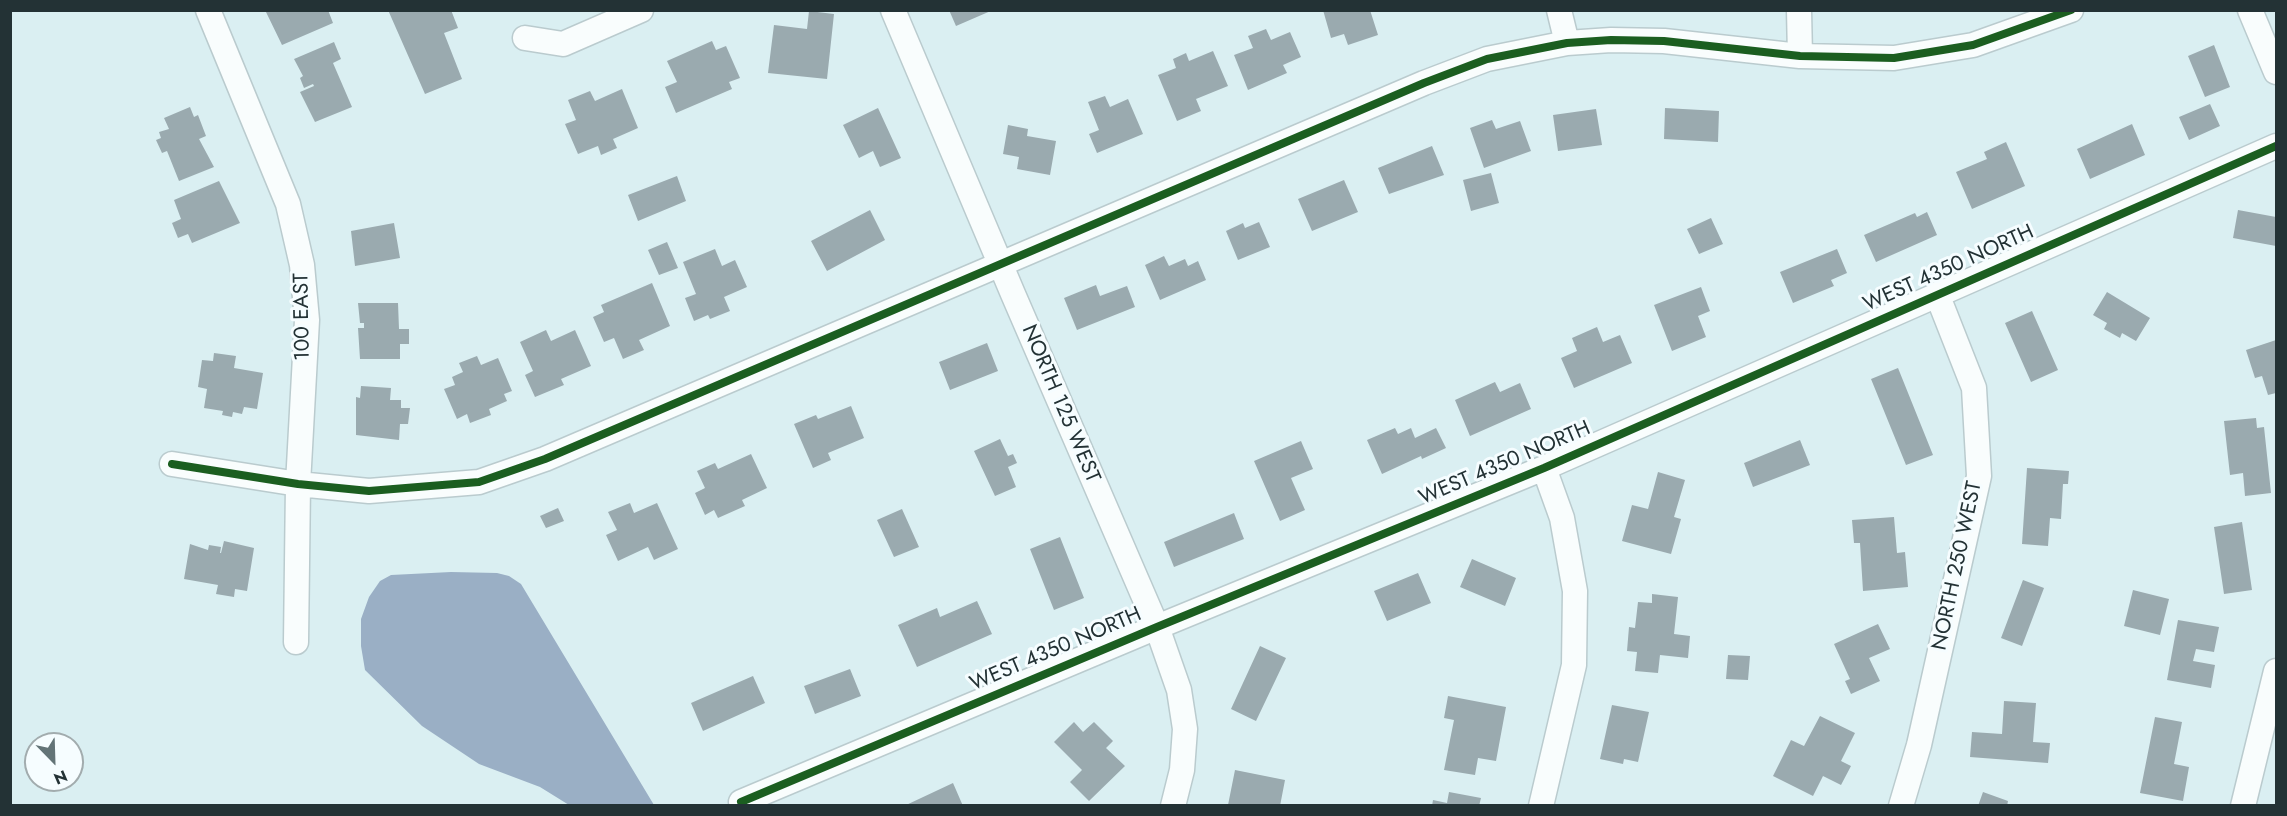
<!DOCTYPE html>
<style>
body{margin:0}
#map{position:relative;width:2287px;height:816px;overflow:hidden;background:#daeff2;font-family:Jost,sans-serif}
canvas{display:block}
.frame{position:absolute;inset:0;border:12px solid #233235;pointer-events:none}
.north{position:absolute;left:24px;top:732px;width:60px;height:60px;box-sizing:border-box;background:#f6fdff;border:2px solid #a2acae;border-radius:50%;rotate:157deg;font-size:16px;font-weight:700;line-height:24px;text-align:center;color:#233235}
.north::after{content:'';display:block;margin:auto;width:21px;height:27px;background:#637477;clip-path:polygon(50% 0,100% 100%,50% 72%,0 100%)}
</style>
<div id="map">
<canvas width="2287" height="816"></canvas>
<div class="frame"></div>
<div class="north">N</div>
</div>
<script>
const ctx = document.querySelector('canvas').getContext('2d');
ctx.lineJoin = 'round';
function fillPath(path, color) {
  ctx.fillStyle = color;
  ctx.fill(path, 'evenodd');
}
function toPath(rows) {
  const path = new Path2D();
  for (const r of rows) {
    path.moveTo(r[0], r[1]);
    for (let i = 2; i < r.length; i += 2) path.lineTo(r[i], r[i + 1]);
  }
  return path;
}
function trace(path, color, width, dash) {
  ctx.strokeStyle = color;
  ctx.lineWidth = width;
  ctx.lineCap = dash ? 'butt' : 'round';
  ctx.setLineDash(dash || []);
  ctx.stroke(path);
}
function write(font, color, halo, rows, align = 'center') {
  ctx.font = font + ' Jost,sans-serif';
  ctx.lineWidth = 6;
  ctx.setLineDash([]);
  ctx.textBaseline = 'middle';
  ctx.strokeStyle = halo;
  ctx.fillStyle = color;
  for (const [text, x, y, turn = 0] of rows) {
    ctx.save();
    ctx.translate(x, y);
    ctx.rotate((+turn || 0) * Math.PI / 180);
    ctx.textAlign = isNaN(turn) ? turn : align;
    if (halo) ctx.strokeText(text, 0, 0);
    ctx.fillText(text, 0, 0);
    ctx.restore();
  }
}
const water = toPath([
 [451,572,497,573,509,576,521,584,654,805,569,805,540,787,479,764,422,726,365,670,361,646,361,619,369,597,380,581,391,575]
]);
const building = toPath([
 [271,10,328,10,333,23,282,45,266,12],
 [388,10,451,10,458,28,444,33,462,79,425,94],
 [949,10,993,10,956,26],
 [1323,10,1370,10,1378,35,1348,45,1344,34,1331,38],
 [809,11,834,14,827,79,768,73,774,25,807,29],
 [1266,29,1271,40,1290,32,1301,57,1283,65,1287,73,1248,90,1234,55,1253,48,1248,36],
 [712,41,716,50,726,46,740,78,729,82,732,89,676,113,665,87,677,82,667,61],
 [334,42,341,59,333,63,352,107,315,122,300,92,314,86,313,84,304,88,300,78,303,76,294,59],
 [2214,45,2230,87,2205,97,2188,56],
 [1213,51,1228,86,1196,99,1201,111,1177,121,1158,75,1176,68,1173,59,1186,53,1189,61],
 [622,89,638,128,613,139,617,148,601,155,598,146,578,154,565,124,576,120,568,100,590,91,595,101],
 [1105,96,1110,107,1128,99,1143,134,1097,153,1089,134,1099,130,1088,102],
 [2210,104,2220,126,2189,140,2179,117],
 [190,107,194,117,198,115,206,136,199,139,214,167,179,181,167,151,162,153,156,140,161,138,159,132,169,129,164,118],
 [878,108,901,158,880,167,873,151,859,158,843,125],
 [1665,108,1719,111,1718,142,1664,139],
 [1596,109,1602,145,1558,151,1553,115],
 [1492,120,1496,129,1520,121,1531,151,1484,168,1470,128],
 [2132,124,2145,155,2090,179,2077,149],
 [1008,125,1028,129,1027,136,1056,141,1050,175,1017,169,1019,157,1003,154],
 [2006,142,2025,186,1972,209,1956,172,1987,159,1984,152],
 [1432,146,1444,175,1389,194,1378,168],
 [1491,173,1499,203,1471,211,1463,180],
 [677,176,686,201,638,221,628,195],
 [1344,180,1358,212,1312,231,1298,199],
 [219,181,240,223,192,243,188,234,178,238,172,223,181,219,174,200],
 [870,210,885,240,827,271,811,241],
 [2238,210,2276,217,2276,246,2233,238],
 [1927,212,1937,235,1876,262,1864,235,1915,213,1917,217],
 [1711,218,1723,244,1699,254,1687,229],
 [1259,222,1270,247,1238,260,1226,231,1243,223,1245,228],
 [394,223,400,258,355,266,351,231],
 [667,242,678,268,659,275,648,250],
 [715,249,722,266,735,260,747,287,724,297,730,311,710,319,708,315,694,321,685,298,696,294,683,262],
 [1837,249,1847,273,1831,280,1834,286,1793,303,1780,272],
 [1164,256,1169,266,1185,259,1188,266,1198,261,1206,280,1160,300,1145,265],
 [652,283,670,326,639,340,644,350,623,359,614,338,604,342,593,317,604,312,601,305],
 [1096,285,1100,296,1127,286,1135,307,1077,330,1064,298],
 [1701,287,1710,311,1698,316,1706,337,1672,351,1654,305],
 [2107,292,2150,318,2136,341,2122,333,2120,338,2104,329,2107,323,2093,315],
 [358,303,398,303,399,329,409,329,409,344,400,344,400,359,360,359,358,328,364,328,364,323,360,323],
 [2032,311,2058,370,2031,382,2005,323],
 [1597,327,1603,342,1620,335,1632,363,1574,388,1561,358,1577,351,1572,338],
 [546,330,551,341,575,330,591,366,561,379,564,385,535,397,525,375,533,371,520,342],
 [2276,340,2276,393,2268,395,2262,376,2255,378,2246,350],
 [987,343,998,371,950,390,939,362],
 [214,353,236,356,234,368,263,373,257,409,244,407,242,414,233,412,232,417,222,415,223,411,204,408,207,389,198,387,202,360,213,361],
 [477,356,481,365,498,358,512,391,504,394,507,401,489,409,491,415,470,423,467,414,457,419,444,389,455,385,452,377,463,372,459,363],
 [1898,368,1933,455,1906,465,1871,379],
 [1495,382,1500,392,1520,383,1531,409,1470,436,1455,400],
 [361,386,391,388,390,400,401,400,401,408,410,408,408,424,400,424,399,440,356,435,356,397,360,398],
 [851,406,864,438,828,453,831,460,813,468,794,424,816,415,818,419],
 [2256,418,2257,428,2264,427,2271,493,2245,496,2243,473,2230,475,2224,421],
 [1395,428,1398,434,1411,428,1415,438,1436,428,1446,448,1422,459,1421,456,1382,474,1367,440],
 [1000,439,1008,456,1013,454,1017,463,1008,467,1016,487,995,496,974,451],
 [1800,440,1810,465,1753,487,1744,463],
 [1301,441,1313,469,1291,478,1305,510,1280,521,1254,461],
 [751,454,767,488,742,500,745,506,718,518,714,510,705,515,695,493,705,488,697,471,715,463,718,469],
 [2027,468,2069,471,2068,484,2063,484,2061,519,2050,518,2048,546,2022,544],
 [1658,472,1685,480,1674,517,1681,519,1671,554,1622,541,1632,505,1648,509],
 [630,503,634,513,657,503,678,549,654,560,648,547,618,561,606,535,617,530,608,512],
 [558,508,564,521,546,528,540,516],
 [902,509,919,547,894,557,877,520],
 [1234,513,1244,539,1174,567,1164,542],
 [1894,517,1897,553,1905,552,1908,587,1863,591,1860,543,1854,543,1852,520],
 [2242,522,2252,590,2224,594,2214,527],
 [1060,537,1084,598,1054,610,1030,549],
 [224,541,254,548,247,591,235,589,234,597,216,594,218,585,184,579,190,544,208,550,209,545,221,547,220,553,221,553],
 [1472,559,1516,578,1505,606,1460,587],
 [1418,573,1431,603,1387,621,1374,591],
 [2023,580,2044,588,2022,646,2001,638],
 [2133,590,2169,599,2160,635,2124,626],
 [1652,594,1678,597,1674,634,1690,636,1688,658,1660,655,1658,673,1635,671,1637,652,1627,651,1629,627,1635,628,1638,602,1652,603],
 [977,601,992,634,917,667,898,625,937,608,940,617],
 [2178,620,2219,627,2214,652,2196,649,2193,661,2215,665,2211,688,2167,680],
 [1878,624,1890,649,1869,658,1880,681,1851,694,1845,681,1850,679,1834,644],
 [1260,646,1286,658,1256,721,1231,709],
 [1728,655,1750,656,1748,680,1726,679],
 [850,669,861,696,815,714,804,686],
 [753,676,765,703,703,731,691,703],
 [1448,696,1506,707,1496,761,1478,758,1475,775,1444,770,1454,720,1444,718],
 [2004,701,2036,703,2033,742,2050,743,2048,763,1970,757,1972,732,2002,734],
 [1612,705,1649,712,1638,762,1624,759,1623,764,1600,759],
 [1820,716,1855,733,1841,761,1851,766,1841,785,1823,776,1813,796,1773,776,1791,740,1804,746],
 [2155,717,2182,722,2174,764,2189,767,2183,801,2140,793],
 [1074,722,1083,732,1094,722,1113,741,1106,748,1125,766,1089,801,1070,782,1082,770,1054,742],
 [1235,770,1285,780,1280,806,1228,805],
 [953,783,963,806,904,806],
 [1449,792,1481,798,1479,806,1432,806,1433,800,1447,803],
 [1983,792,2008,801,2007,806,1978,806]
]);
const minor = toPath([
 [208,10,288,204,302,265,307,320,298,484,296,642],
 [893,10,1013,294,1157,627,1179,690,1185,729,1182,770,1173,806],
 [1559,10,1567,43],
 [1799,10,1800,56],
 [2250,10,2276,72],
 [525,38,563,44,641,10],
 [172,464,298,484,369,491,479,482,545,459,1424,83,1487,59,1567,43,1611,40,1664,41,1800,56,1894,58,1973,45,2071,10],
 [741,802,1157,627,1544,468,2276,146],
 [1541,806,1574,665,1575,591,1562,518,1544,468],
 [1901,806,1919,745,1979,476,1974,388,1937,294],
 [2243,806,2276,671]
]);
const cycleway = toPath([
 [172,464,298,484,369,491,479,482,545,459,1424,83,1487,59,1567,43,1611,40,1664,41,1800,56,1894,58,1973,45,2071,10],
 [741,802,1157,627,1544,468,2276,146]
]);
const streetNames = [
 ["WEST 4350 NORTH",1949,269,-24],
 ["100 EAST",303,317,-91],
 ["NORTH 125 WEST",1060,404,67],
 ["WEST 4350 NORTH",1505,464,-23],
 ["NORTH 250 WEST",1958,566,-78],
 ["WEST 4350 NORTH",1056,650,-23]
];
fillPath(water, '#9aafc5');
fillPath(building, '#9aaaaf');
trace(minor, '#bacbce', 27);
trace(minor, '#f9fdfd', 24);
trace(cycleway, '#1b5e20', 8);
write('21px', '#233235', '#f6fdff', streetNames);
</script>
